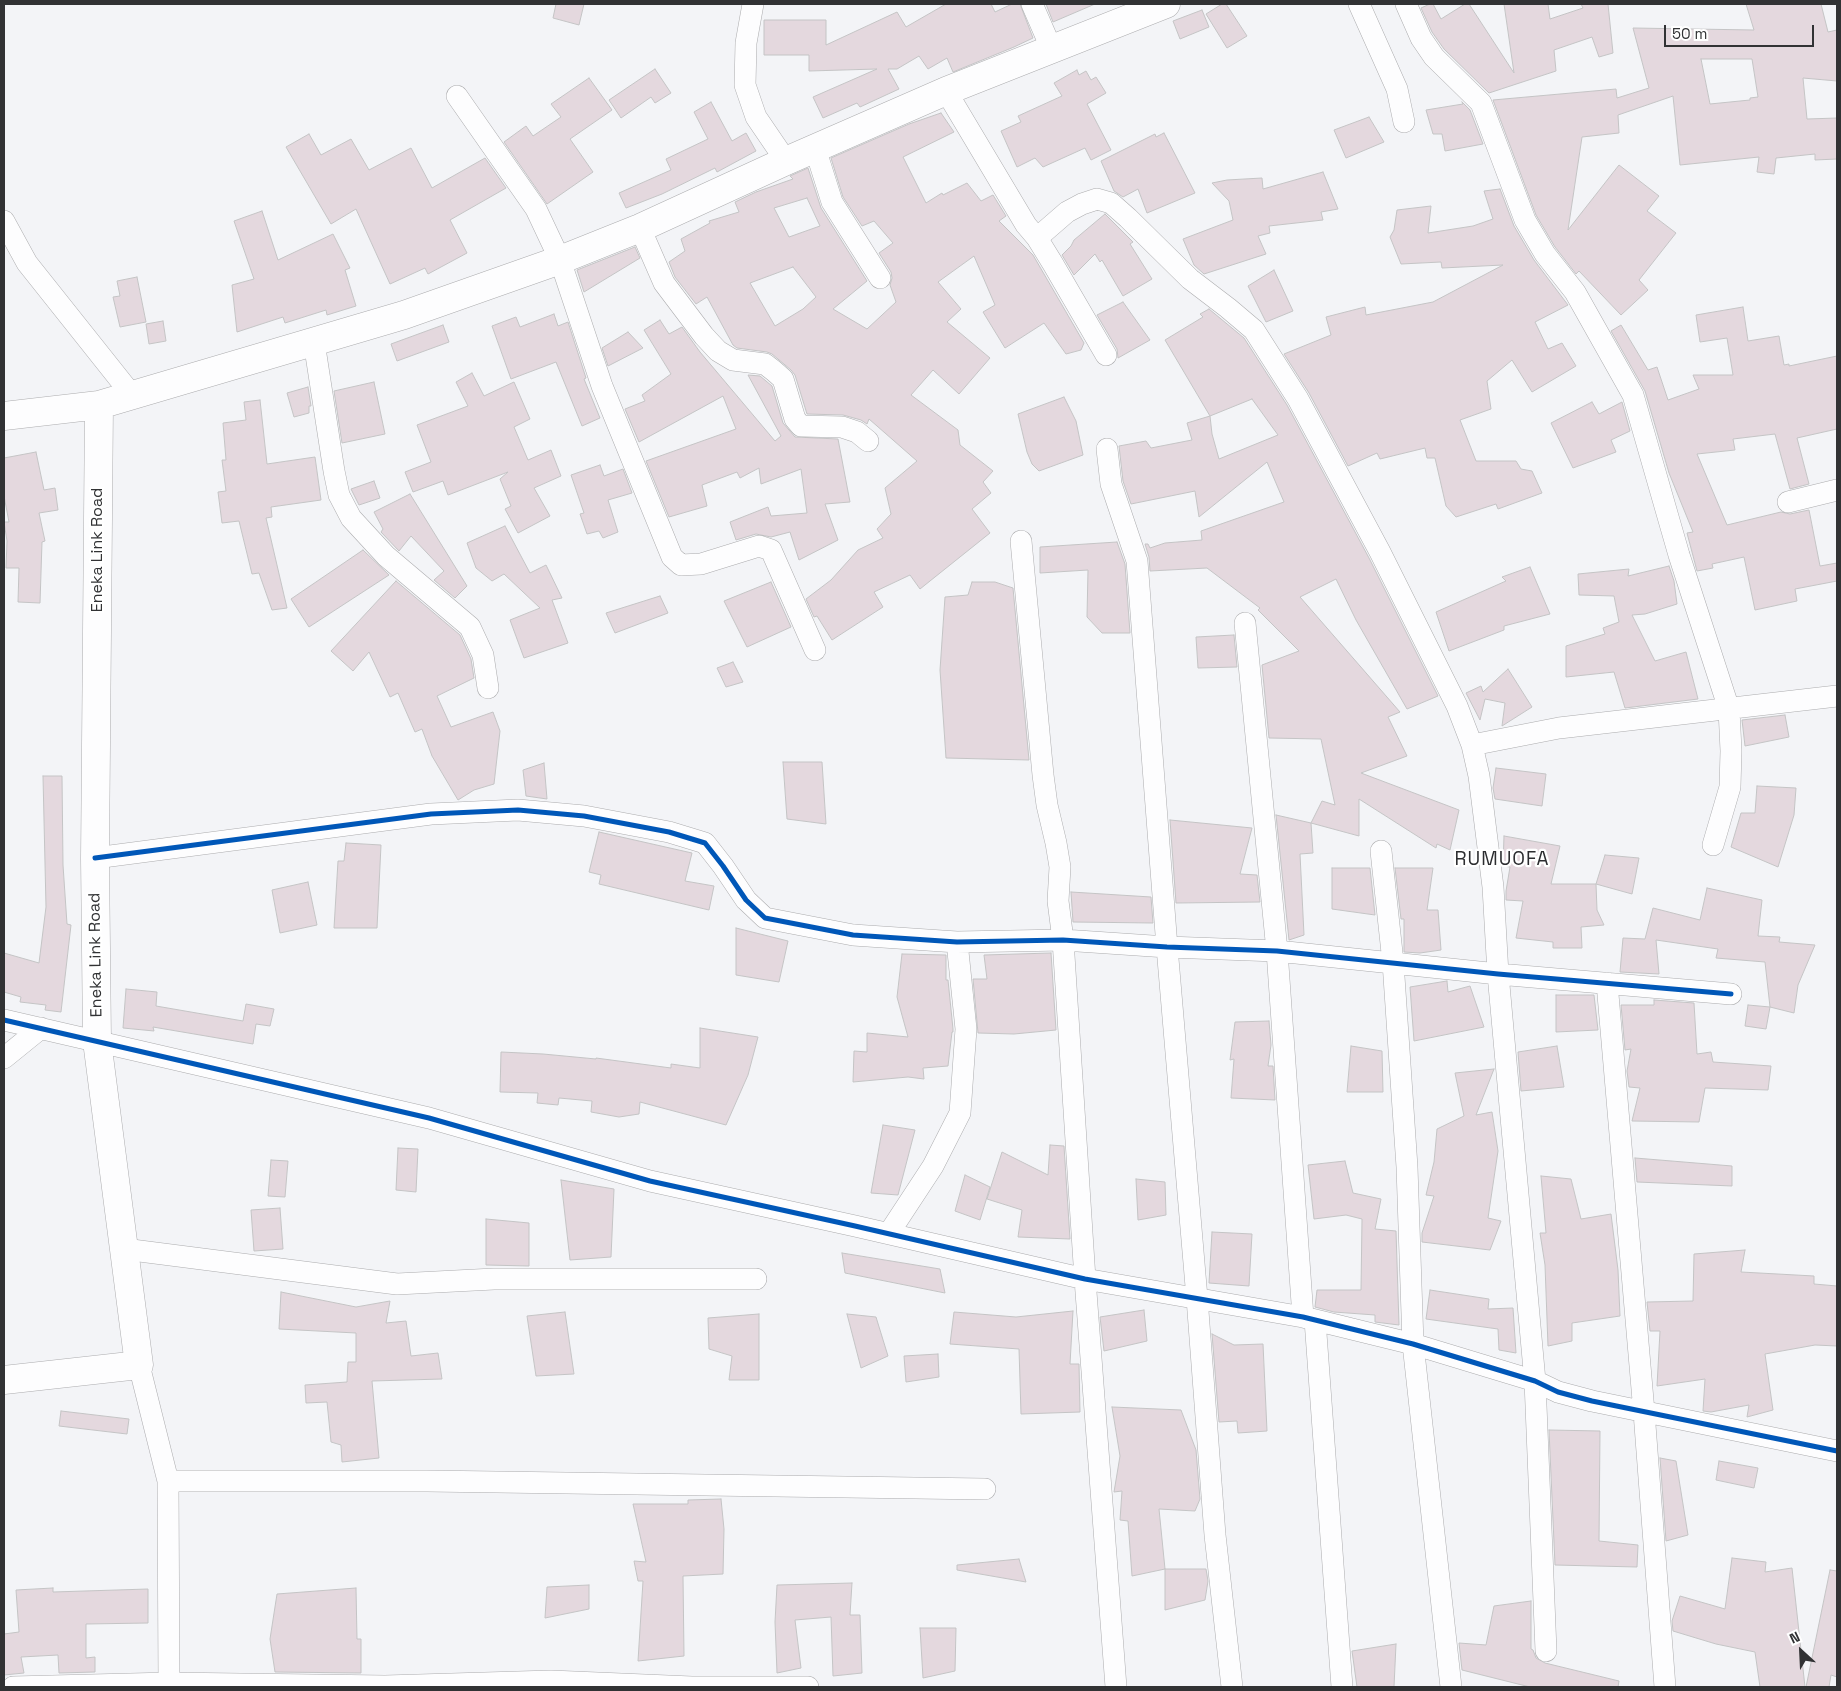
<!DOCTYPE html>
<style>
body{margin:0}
#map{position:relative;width:1841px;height:1691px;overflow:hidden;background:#f3f4f7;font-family:"Space Grotesk",sans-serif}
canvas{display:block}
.frame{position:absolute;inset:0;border:5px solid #313234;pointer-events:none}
.north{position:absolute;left:1776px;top:1626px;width:50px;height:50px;-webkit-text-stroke:4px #fff;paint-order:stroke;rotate:335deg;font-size:14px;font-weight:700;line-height:20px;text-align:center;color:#313234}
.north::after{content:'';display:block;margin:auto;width:18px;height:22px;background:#313234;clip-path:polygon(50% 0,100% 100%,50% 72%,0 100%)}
.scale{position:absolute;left:1664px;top:25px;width:150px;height:22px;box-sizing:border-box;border:2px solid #313234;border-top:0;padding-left:6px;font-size:15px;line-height:18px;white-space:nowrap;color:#313234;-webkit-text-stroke:4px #fff;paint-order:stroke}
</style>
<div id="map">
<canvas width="1841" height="1691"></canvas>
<div class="frame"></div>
<div class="north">N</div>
<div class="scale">50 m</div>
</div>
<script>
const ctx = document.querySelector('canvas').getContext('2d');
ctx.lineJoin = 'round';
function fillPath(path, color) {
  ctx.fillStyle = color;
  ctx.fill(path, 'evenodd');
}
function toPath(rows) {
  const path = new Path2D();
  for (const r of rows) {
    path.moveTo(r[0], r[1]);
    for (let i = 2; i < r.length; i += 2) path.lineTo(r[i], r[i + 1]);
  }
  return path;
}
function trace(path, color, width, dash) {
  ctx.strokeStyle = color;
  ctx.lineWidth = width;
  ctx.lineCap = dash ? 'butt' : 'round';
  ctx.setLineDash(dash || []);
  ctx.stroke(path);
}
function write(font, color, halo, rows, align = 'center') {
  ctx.font = font + ' "Space Grotesk",sans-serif';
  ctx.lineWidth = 4.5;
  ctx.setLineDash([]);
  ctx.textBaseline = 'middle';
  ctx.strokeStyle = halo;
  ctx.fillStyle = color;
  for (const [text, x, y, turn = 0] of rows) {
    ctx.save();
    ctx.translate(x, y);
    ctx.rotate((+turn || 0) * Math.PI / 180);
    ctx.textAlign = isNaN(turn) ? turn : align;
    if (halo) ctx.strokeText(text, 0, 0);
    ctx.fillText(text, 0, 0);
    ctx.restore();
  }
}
const building = toPath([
 [556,4,584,4,579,25,553,18,556,4],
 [946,4,991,4,995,12,1012,4,1020,4,1033,38,1014,47,953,72,947,58,928,69,919,56,897,69,888,69,899,89,860,107,857,103,823,118,813,97,877,69,809,71,809,55,764,55,764,20,826,20,826,45,897,12,906,27,946,4],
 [1046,4,1095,4,1053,22,1046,4],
 [1222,4,1226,4,1247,36,1227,48,1206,14,1222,4],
 [1430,4,1433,4,1441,19,1465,4,1469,4,1514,73,1504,4,1548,4,1550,19,1583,8,1581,4,1608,4,1613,53,1599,57,1592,37,1554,50,1556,71,1489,93,1444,49,1432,32,1421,8,1430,4],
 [1746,4,1821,4,1828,32,1837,30,1837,81,1803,78,1807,119,1837,118,1837,159,1815,160,1815,154,1776,158,1774,174,1757,172,1759,157,1680,165,1673,96,1618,115,1619,133,1582,137,1568,230,1619,165,1659,196,1647,211,1676,233,1639,280,1648,290,1621,315,1579,271,1576,274,1555,247,1536,215,1493,100,1616,89,1617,98,1649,88,1633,28,1754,30,1746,4],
 [1701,59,1752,59,1758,97,1750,98,1750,100,1710,104,1701,59],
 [1202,10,1209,27,1180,39,1173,21,1202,10],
 [655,69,671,93,655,103,651,97,621,118,609,100,655,69],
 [1077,70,1079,75,1086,71,1091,80,1096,77,1106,93,1087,104,1111,150,1091,160,1085,148,1043,167,1035,158,1017,167,1001,131,1021,122,1018,116,1062,96,1054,83,1077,70],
 [589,78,612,110,570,139,593,172,547,204,504,142,526,126,533,136,561,117,551,104,589,78],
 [711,102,732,141,746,133,756,151,717,172,715,168,662,194,626,208,619,193,671,170,666,159,708,139,694,112,711,102],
 [1462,102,1470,110,1483,144,1445,151,1442,134,1433,134,1426,110,1463,104,1462,102],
 [941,113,954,132,903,157,926,203,942,193,943,195,967,183,981,201,993,195,1006,216,999,221,1033,255,1084,343,1081,350,1066,354,1044,323,1005,348,983,312,995,305,974,256,938,282,961,309,947,322,990,358,959,394,933,370,911,395,958,430,960,445,993,471,983,482,991,493,972,509,990,533,920,589,910,575,874,592,883,607,832,640,817,616,814,617,806,599,831,580,858,550,883,538,877,529,891,514,885,488,917,461,869,419,867,424,861,420,843,415,807,414,795,375,791,370,772,354,767,352,737,348,733,345,707,297,696,304,675,277,669,262,685,251,681,239,710,223,709,221,739,212,735,202,756,192,793,179,790,176,808,168,821,208,867,281,833,309,867,329,896,302,890,285,892,278,891,272,879,253,893,243,874,221,862,226,843,197,831,158,909,124,941,113],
 [807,198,820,226,789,237,774,208,807,198],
 [793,267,816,297,803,309,775,326,750,283,793,267],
 [1369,117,1384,142,1346,158,1334,130,1369,117],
 [1164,133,1195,193,1147,213,1138,189,1123,197,1114,191,1101,161,1155,134,1156,137,1164,133],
 [309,134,321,155,351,139,369,170,411,148,432,188,485,158,506,188,450,220,467,253,428,274,425,268,390,284,356,209,331,224,286,147,309,134],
 [1323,172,1338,209,1321,212,1323,220,1269,226,1270,233,1258,236,1266,254,1204,274,1194,265,1183,239,1233,220,1229,201,1212,183,1227,180,1262,178,1263,189,1323,172],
 [1500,189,1514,226,1534,260,1568,305,1535,322,1548,349,1562,343,1576,366,1532,392,1512,360,1487,381,1491,409,1460,420,1476,461,1516,461,1521,469,1532,471,1542,493,1498,509,1496,504,1456,517,1446,506,1435,458,1427,458,1425,448,1380,459,1377,453,1348,466,1309,393,1284,354,1331,335,1326,317,1365,307,1366,315,1433,302,1503,265,1442,268,1441,262,1401,264,1390,237,1394,230,1397,210,1431,206,1428,233,1473,226,1493,219,1484,191,1500,189],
 [262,211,278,260,333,234,350,268,345,270,356,306,327,315,326,310,285,323,283,317,237,332,232,285,254,279,234,221,262,211],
 [1105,214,1133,242,1130,244,1152,279,1123,296,1102,260,1100,262,1095,254,1074,275,1062,255,1071,246,1074,240,1105,214],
 [635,247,640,258,584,292,577,270,635,247],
 [1274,270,1293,311,1266,322,1248,286,1274,270],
 [137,277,146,322,120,327,113,297,120,296,117,281,137,277],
 [1123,302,1150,340,1118,358,1117,349,1097,315,1123,302],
 [1743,307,1748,341,1779,336,1784,365,1789,364,1789,366,1837,356,1837,429,1797,438,1809,484,1790,489,1775,434,1733,439,1735,450,1697,454,1727,525,1781,512,1790,514,1809,510,1820,566,1837,563,1837,581,1795,589,1797,601,1755,610,1744,557,1712,564,1713,568,1697,571,1687,533,1693,532,1669,473,1645,391,1611,331,1621,325,1648,370,1657,367,1668,400,1699,389,1693,375,1733,375,1727,338,1700,342,1696,315,1743,307],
 [1209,309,1244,338,1287,405,1369,558,1438,696,1407,709,1356,620,1336,579,1300,597,1400,712,1388,717,1407,756,1361,773,1459,810,1450,850,1437,844,1436,848,1359,799,1359,836,1311,823,1322,801,1335,805,1321,739,1269,738,1262,665,1299,651,1258,610,1260,608,1207,568,1150,571,1149,557,1145,544,1148,544,1150,548,1165,543,1202,540,1201,531,1284,502,1267,462,1199,517,1195,491,1131,504,1123,481,1119,446,1146,441,1151,448,1192,440,1187,423,1210,416,1165,340,1203,317,1200,314,1209,309],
 [1252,399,1278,435,1219,459,1212,434,1210,416,1252,399],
 [554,314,558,326,568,322,586,378,584,379,600,418,582,426,556,362,511,379,492,326,516,317,520,327,554,314],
 [660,320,669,334,682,327,700,352,775,441,781,436,748,375,760,376,772,386,783,423,795,437,838,439,850,502,825,504,838,540,799,560,790,532,771,537,756,534,736,540,730,522,768,507,771,516,807,513,801,469,761,484,759,468,740,478,737,472,702,485,707,506,669,517,646,461,736,429,723,396,639,442,625,409,645,401,642,395,671,374,644,330,660,320],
 [163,321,166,341,149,344,146,324,163,321],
 [443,325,449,342,397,361,391,344,443,325],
 [628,332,643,348,608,366,602,348,628,332],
 [472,373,484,396,514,382,530,419,514,427,528,460,551,450,561,476,534,488,550,516,518,533,505,509,511,506,500,479,508,472,448,495,443,481,413,492,405,472,431,462,417,425,468,406,456,382,472,373],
 [374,382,385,434,342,443,334,391,374,382],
 [308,387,311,406,309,406,309,413,294,417,287,393,308,387],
 [1064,397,1076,421,1083,455,1039,471,1032,464,1027,452,1018,414,1064,397],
 [260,400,267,464,315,457,321,500,271,507,272,517,266,518,287,608,272,610,259,573,252,574,239,521,222,523,218,492,226,491,222,460,226,460,223,423,246,420,244,402,260,400],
 [1592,402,1599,414,1622,402,1630,431,1611,440,1616,452,1573,468,1551,423,1592,402],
 [36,452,44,490,55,488,58,510,39,513,45,541,42,542,40,603,18,602,19,568,6,568,7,541,4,522,9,522,4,496,4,458,36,452],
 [600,465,604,476,623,469,632,493,608,500,618,532,603,538,599,531,587,534,580,514,584,513,571,475,600,465],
 [374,481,380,498,359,505,351,489,374,481],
 [410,494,467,586,455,598,434,580,444,571,411,536,399,551,381,532,383,529,374,512,410,494],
 [505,526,530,573,546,565,562,598,552,600,568,643,524,658,510,620,540,608,504,574,492,581,476,568,467,543,505,526],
 [1117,542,1125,564,1130,633,1102,633,1087,617,1088,570,1040,573,1040,547,1117,542],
 [363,550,389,575,309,627,291,599,363,550],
 [1669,566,1674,581,1677,604,1645,614,1632,615,1655,661,1686,652,1698,699,1625,708,1614,672,1566,677,1566,646,1605,634,1603,628,1619,622,1614,596,1579,595,1578,574,1629,569,1628,576,1669,566],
 [1530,567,1550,614,1504,626,1504,630,1449,651,1436,612,1506,581,1502,577,1530,567],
 [396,581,460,635,471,659,474,678,437,696,451,727,493,712,500,731,494,784,474,790,458,800,432,756,422,729,415,732,398,693,390,697,369,652,353,671,331,651,396,581],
 [771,582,791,627,747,647,724,601,771,582],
 [972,582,995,582,1013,588,1029,760,946,758,940,670,945,597,968,595,972,582],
 [660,596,668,613,615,633,606,613,660,596],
 [1234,635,1237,667,1198,668,1196,637,1234,635],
 [733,662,743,682,726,687,717,668,733,662],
 [1508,669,1532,707,1502,726,1505,703,1485,699,1480,720,1466,693,1481,686,1483,692,1508,669],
 [1785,715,1789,737,1745,746,1742,720,1785,715],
 [783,762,822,762,826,824,787,819,783,762],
 [544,763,547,799,526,796,523,770,544,763],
 [1496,768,1546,774,1542,806,1495,799,1493,788,1496,768],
 [43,776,62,776,63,865,67,924,71,925,61,1012,45,1010,46,1005,20,1002,21,997,4,992,4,953,39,963,46,907,43,776],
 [1757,786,1796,788,1794,815,1778,867,1731,847,1741,813,1755,813,1757,786],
 [1276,815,1311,823,1313,853,1300,854,1304,935,1289,940,1276,815],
 [1170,820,1252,828,1240,874,1257,875,1260,902,1176,903,1170,820],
 [599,832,692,853,685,881,714,886,709,910,599,884,601,875,589,872,599,832],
 [1504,836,1560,846,1551,884,1596,884,1597,910,1604,925,1581,927,1582,948,1553,948,1553,942,1516,938,1523,901,1506,900,1506,891,1510,867,1503,866,1504,836],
 [346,843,381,845,377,928,334,928,338,861,344,861,346,843],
 [1605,855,1639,858,1632,894,1596,884,1605,855],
 [1332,868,1370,868,1375,915,1332,909,1332,868],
 [1395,868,1433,868,1427,910,1438,910,1441,950,1420,953,1404,952,1404,919,1401,919,1395,868],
 [308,882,317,925,280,933,272,890,308,882],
 [1707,888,1762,900,1758,936,1780,937,1779,942,1815,945,1798,985,1794,1013,1770,1007,1765,962,1716,958,1718,949,1656,940,1659,974,1620,972,1623,938,1645,939,1653,908,1700,920,1707,888],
 [1071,892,1151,897,1153,923,1073,922,1071,892],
 [736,928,788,941,779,982,736,975,736,928],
 [1051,953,1056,1030,1014,1034,978,1033,973,979,987,979,984,955,1051,953],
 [902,954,946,955,946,980,948,980,953,1029,953,1032,952,1032,948,1066,923,1068,924,1079,908,1077,853,1082,854,1051,867,1052,867,1033,908,1037,897,997,902,954],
 [1447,981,1448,992,1470,986,1484,1027,1414,1041,1410,987,1447,981],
 [126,989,157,992,156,1006,243,1021,246,1004,274,1009,270,1026,256,1024,253,1044,153,1027,154,1031,123,1028,126,989],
 [1556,995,1594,995,1598,1030,1556,1032,1556,995],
 [1654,1000,1694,1003,1697,1054,1711,1052,1713,1062,1771,1066,1768,1090,1705,1088,1699,1122,1632,1121,1640,1088,1629,1087,1627,1071,1631,1049,1625,1050,1621,1005,1654,1005,1654,1000],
 [1748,1005,1770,1007,1766,1029,1745,1026,1748,1005],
 [1269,1021,1271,1045,1268,1066,1273,1066,1275,1100,1231,1098,1234,1059,1230,1060,1235,1022,1269,1021],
 [700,1028,758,1037,748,1075,726,1125,640,1102,639,1114,619,1117,591,1112,592,1101,559,1098,558,1105,537,1103,538,1093,500,1092,501,1052,543,1054,596,1059,596,1058,671,1068,671,1064,700,1068,700,1028],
 [1351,1046,1382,1051,1383,1092,1347,1092,1351,1046],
 [1557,1046,1564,1087,1521,1091,1518,1052,1557,1046],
 [1494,1069,1476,1115,1492,1112,1498,1151,1488,1218,1501,1221,1490,1250,1422,1242,1422,1233,1434,1196,1426,1195,1434,1162,1437,1129,1464,1116,1455,1073,1494,1069],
 [883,1125,915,1130,898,1195,871,1193,883,1125],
 [1050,1145,1064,1146,1070,1239,1018,1237,1022,1210,987,1199,1002,1152,1048,1175,1050,1145],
 [398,1148,418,1149,416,1192,396,1190,398,1148],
 [1635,1158,1732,1166,1732,1186,1637,1182,1635,1158],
 [271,1160,288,1161,285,1197,268,1196,271,1160],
 [1345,1161,1353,1193,1381,1199,1375,1229,1396,1231,1399,1325,1375,1322,1375,1315,1334,1312,1315,1307,1317,1290,1361,1290,1362,1219,1346,1215,1314,1219,1308,1165,1345,1161],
 [965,1175,990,1187,980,1220,955,1211,965,1175],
 [1541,1176,1571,1179,1581,1219,1611,1214,1618,1270,1620,1316,1572,1323,1572,1341,1548,1346,1545,1265,1540,1233,1546,1233,1541,1176],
 [1136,1179,1165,1182,1166,1215,1138,1220,1136,1179],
 [561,1180,614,1189,611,1257,570,1260,561,1180],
 [280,1208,283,1249,254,1251,251,1210,280,1208],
 [486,1219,529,1223,529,1266,486,1265,486,1219],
 [1212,1232,1252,1234,1249,1286,1209,1283,1212,1232],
 [1745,1250,1741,1272,1814,1276,1814,1284,1837,1286,1837,1346,1815,1345,1765,1354,1773,1410,1747,1417,1749,1405,1711,1412,1703,1411,1705,1379,1657,1386,1660,1331,1650,1331,1647,1302,1693,1301,1694,1254,1745,1250],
 [842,1253,940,1269,945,1293,845,1273,842,1253],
 [1430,1290,1489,1299,1488,1309,1513,1308,1516,1353,1499,1350,1498,1329,1426,1319,1430,1290],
 [281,1292,356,1307,390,1301,386,1323,406,1321,411,1356,438,1353,442,1379,372,1381,379,1458,342,1462,341,1445,331,1442,327,1402,306,1403,305,1385,347,1382,348,1362,356,1362,356,1333,279,1329,281,1292],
 [1144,1310,1147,1341,1104,1351,1100,1317,1144,1310],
 [1073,1311,1070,1364,1079,1364,1080,1412,1021,1414,1019,1349,950,1344,954,1312,1016,1317,1073,1311],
 [565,1312,574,1374,536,1376,527,1316,565,1312],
 [759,1314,759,1380,729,1380,732,1356,709,1349,708,1318,759,1314],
 [847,1314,876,1317,888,1356,861,1368,847,1314],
 [1212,1334,1234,1345,1263,1344,1267,1431,1238,1433,1237,1421,1219,1422,1212,1334],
 [938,1354,939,1377,906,1382,904,1356,938,1354],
 [1112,1407,1181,1410,1196,1450,1200,1499,1195,1511,1159,1509,1165,1569,1132,1576,1128,1521,1120,1520,1122,1491,1114,1492,1120,1456,1112,1407],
 [61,1411,129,1419,127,1434,59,1426,61,1411],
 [1549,1430,1600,1431,1599,1541,1638,1545,1637,1567,1555,1565,1549,1430],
 [1660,1458,1676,1461,1688,1535,1666,1541,1660,1458],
 [1719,1461,1758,1468,1754,1488,1716,1480,1719,1461],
 [721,1499,724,1529,723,1574,683,1576,684,1656,638,1661,643,1581,638,1581,634,1561,646,1562,633,1504,688,1504,688,1500,721,1499],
 [1732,1558,1766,1562,1765,1572,1792,1568,1805,1687,1760,1687,1755,1652,1716,1644,1673,1631,1672,1621,1680,1596,1725,1609,1732,1558],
 [1019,1559,1026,1582,957,1570,957,1565,1019,1559],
 [1165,1569,1206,1569,1208,1581,1205,1600,1165,1610,1165,1569],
 [1830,1570,1837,1571,1837,1677,1831,1675,1829,1687,1806,1687,1830,1570],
 [852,1583,850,1615,860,1615,862,1673,833,1676,831,1617,795,1620,801,1668,777,1673,775,1622,777,1585,852,1583],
 [589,1585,589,1609,545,1618,547,1587,589,1585],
 [53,1588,53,1592,148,1589,148,1623,86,1624,86,1658,95,1657,95,1672,59,1673,58,1655,21,1657,24,1673,4,1675,4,1634,19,1632,16,1590,53,1588],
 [356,1588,357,1639,361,1639,361,1673,275,1672,270,1639,277,1594,356,1588],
 [1531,1601,1531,1649,1533,1650,1536,1658,1545,1663,1619,1681,1618,1687,1530,1687,1462,1670,1459,1643,1486,1645,1494,1606,1531,1601],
 [920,1628,956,1628,955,1671,923,1678,920,1628],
 [1396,1644,1394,1687,1357,1687,1352,1651,1396,1644]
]);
const street = toPath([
 [753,4,746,43,745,85,756,117,786,161],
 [1032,4,1052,50],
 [1359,4,1397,89,1404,122],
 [1406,4,1421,38,1434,57,1481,103,1525,220,1545,254,1575,292,1633,395,1679,555,1729,709,1731,751,1730,787,1713,845],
 [946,91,1026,225,1037,238,1053,264,1106,355],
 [457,96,536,209,560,260,602,386,672,557,681,565,701,564,759,546,771,550,815,650],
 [815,148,832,202,880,278],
 [4,221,27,263,132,395],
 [640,228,664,283,704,336,718,351,733,360,765,364,774,371,783,379,795,419,801,426,842,427,857,432,868,441],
 [1037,238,1067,212,1082,204,1097,199,1111,203,1128,218,1190,279,1228,308,1254,330,1298,399,1380,552,1457,706,1472,745,1479,776,1493,887,1498,974,1535,1381,1546,1651],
 [314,342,334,471,339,495,351,518,386,556,470,627,483,655,488,688],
 [1107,449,1111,484,1137,561,1167,947,1197,1298,1215,1535,1232,1687],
 [1788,502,1837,490],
 [1021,541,1043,775,1047,805,1056,843,1060,867,1058,901,1063,940,1085,1279,1116,1687],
 [1245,623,1277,951,1303,1317],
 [1472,745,1559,728,1837,696],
 [1381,851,1393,962,1407,1167,1413,1344,1451,1687],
 [95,858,431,814,518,810,584,816,669,832,705,843,723,866,746,900,765,918,853,935,957,942,1063,940,1167,947,1277,951,1498,974,1731,994],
 [1607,983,1644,1412,1665,1687],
 [4,1020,429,1118,650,1181,855,1226,1085,1279,1303,1317,1413,1344,1535,1381,1558,1392,1592,1401,1837,1451],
 [4,1058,41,1028],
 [889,1233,933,1166,960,1113,966,1029,957,942],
 [124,1249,397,1284,494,1279,756,1279],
 [1315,1320,1342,1687],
 [139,1365,168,1481,169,1687],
 [168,1481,427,1481,985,1489],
 [13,1687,169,1683,385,1686,551,1681,692,1687,808,1687]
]);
const secondary = toPath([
 [4,416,99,405,404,315,560,260,640,228,786,161,946,91,1166,4],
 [4,1380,139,1365,97,1041,95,858,99,405]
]);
const cycleway = toPath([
 [95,858,431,814,518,810,584,816,669,832,705,843,723,866,746,900,765,918,853,935,957,942,1063,940,1167,947,1277,951,1498,974,1731,994],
 [4,1020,429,1118,650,1181,855,1226,1085,1279,1303,1317,1413,1344,1535,1381,1558,1392,1592,1401,1837,1451]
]);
const streetNames = [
 ["Eneka Link Road",98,550,-90],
 ["Eneka Link Road",96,955,-91]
];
const quarterNames = [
 ["RUMUOFA",1502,860]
];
fillPath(building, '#e4d8de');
trace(building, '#c4c4c5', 1);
trace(street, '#acacae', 22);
trace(secondary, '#acacae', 29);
trace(street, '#fdfdfe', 21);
trace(secondary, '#fdfdfe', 28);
trace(cycleway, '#0057b8', 5);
write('16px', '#313234', '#fff', streetNames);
ctx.letterSpacing = '1px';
write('19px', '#2c2d30', '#fff', quarterNames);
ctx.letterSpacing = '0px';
</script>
